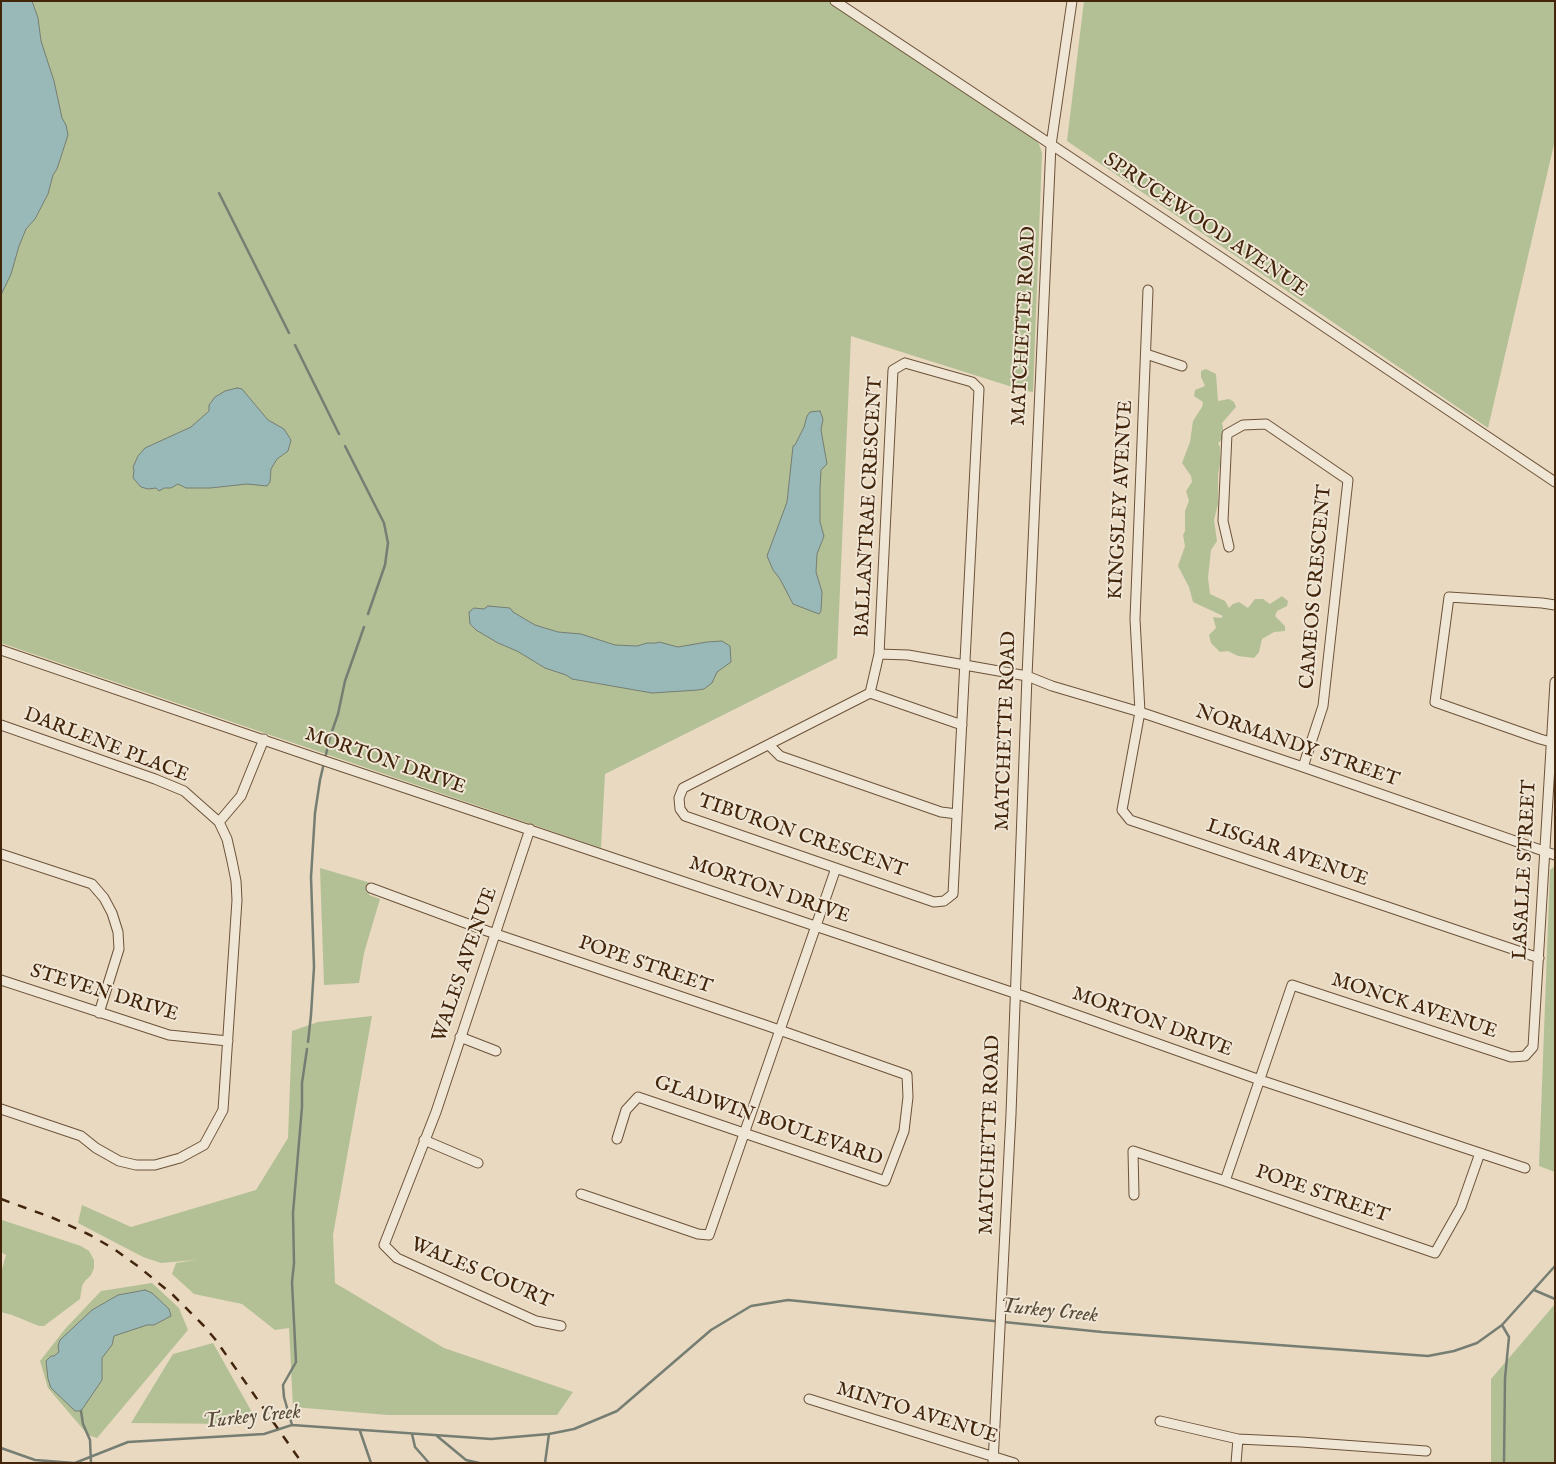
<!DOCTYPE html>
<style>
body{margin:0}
#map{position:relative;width:1556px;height:1464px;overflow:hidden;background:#e8d9c0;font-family:"IM FELL English",serif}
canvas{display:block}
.frame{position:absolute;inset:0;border:2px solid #42250b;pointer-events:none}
</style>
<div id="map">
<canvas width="1556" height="1464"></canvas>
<div class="frame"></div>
</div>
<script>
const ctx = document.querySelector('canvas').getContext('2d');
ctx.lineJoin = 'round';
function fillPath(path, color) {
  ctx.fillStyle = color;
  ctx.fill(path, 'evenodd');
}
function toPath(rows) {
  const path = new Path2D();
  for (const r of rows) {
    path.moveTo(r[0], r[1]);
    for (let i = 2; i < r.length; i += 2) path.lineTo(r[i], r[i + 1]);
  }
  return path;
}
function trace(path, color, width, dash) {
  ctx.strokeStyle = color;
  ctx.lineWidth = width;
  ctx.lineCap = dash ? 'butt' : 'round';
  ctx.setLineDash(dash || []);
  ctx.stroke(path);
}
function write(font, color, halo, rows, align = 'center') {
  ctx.font = font + ' "IM FELL English",serif';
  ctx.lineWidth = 4;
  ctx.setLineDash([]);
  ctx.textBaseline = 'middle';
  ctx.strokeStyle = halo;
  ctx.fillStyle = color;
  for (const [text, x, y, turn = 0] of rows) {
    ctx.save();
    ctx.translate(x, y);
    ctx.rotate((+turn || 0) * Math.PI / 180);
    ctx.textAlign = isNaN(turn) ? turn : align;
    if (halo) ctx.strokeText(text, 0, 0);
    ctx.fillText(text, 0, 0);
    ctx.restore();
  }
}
const green = toPath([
 [1,1,830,1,1035,139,1039,144,1042,153,1033,392,1025,391,851,336,837,658,605,774,601,848,1,643],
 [1084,1,1555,1,1555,140,1488,428,1067,141],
 [1206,369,1216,374,1218,401,1229,399,1234,402,1236,407,1222,423,1224,434,1223,439,1218,443,1220,447,1220,464,1218,475,1218,504,1214,520,1217,541,1211,550,1208,578,1210,594,1225,601,1229,608,1233,604,1239,602,1248,608,1255,599,1263,599,1270,604,1282,596,1288,601,1287,606,1277,611,1275,616,1285,626,1285,631,1274,632,1262,639,1259,652,1254,658,1238,656,1228,651,1220,652,1211,643,1209,635,1216,628,1213,617,1221,618,1223,616,1193,602,1189,587,1178,566,1185,546,1183,535,1185,531,1185,511,1189,501,1186,491,1192,482,1191,476,1182,463,1190,442,1193,421,1202,407,1203,402,1194,396,1195,390,1205,386,1201,377,1201,371],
 [1555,866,1555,1172,1539,1166,1550,870],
 [320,868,371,883,369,895,380,899,364,953,359,983,324,985],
 [372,1016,333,1235,335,1283,444,1348,573,1392,557,1415,388,1415,293,1407,289,1328,275,1330,242,1304,194,1294,172,1274,176,1263,196,1260,161,1263,143,1257,78,1223,82,1205,131,1227,256,1190,288,1138,292,1031,318,1022],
 [2,1220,81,1246,89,1251,94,1260,94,1268,91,1275,85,1281,82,1286,80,1299,44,1326,39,1326,12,1315,1,1312,1,1273,6,1255,1,1252],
 [152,1283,179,1308,188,1330,97,1438,88,1435,48,1388,40,1361,65,1329,101,1291],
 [1555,1304,1555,1463,1491,1463,1491,1379],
 [213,1343,253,1414,235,1424,131,1423,173,1354]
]);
const water = toPath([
 [1,1,32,1,38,18,41,41,54,81,62,118,66,125,68,135,57,169,53,175,48,194,35,219,26,229,19,246,11,274,1,295,1,1],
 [237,388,242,389,268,420,284,429,291,440,288,451,277,459,271,469,270,482,267,486,247,484,210,488,186,488,178,484,171,488,164,488,159,491,156,488,148,489,141,487,133,478,134,470,133,467,138,456,145,448,191,427,209,411,209,405,215,397,225,391,237,388],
 [820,411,823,419,821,430,827,464,821,470,820,488,820,522,824,536,817,554,816,572,822,592,821,611,819,614,793,604,780,579,773,570,767,556,787,502,793,446,795,445,804,427,807,416,810,412,820,411],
 [488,606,510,608,513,612,535,625,558,632,581,634,615,645,637,646,647,643,656,643,659,642,678,647,707,642,722,641,730,646,731,662,717,672,712,683,704,689,698,690,652,693,572,679,566,675,545,668,517,651,498,643,476,630,470,624,469,612,474,608,484,609,488,606],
 [145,1290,152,1293,169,1309,171,1316,154,1325,147,1325,114,1336,112,1345,102,1358,102,1380,81,1411,75,1411,51,1388,48,1379,46,1361,51,1356,54,1356,59,1352,58,1346,60,1340,92,1310,118,1295,145,1290]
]);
const stream = toPath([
 [219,193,289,333],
 [295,345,339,434],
 [345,446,384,523,388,543,385,565,368,614],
 [308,1042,311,1015,314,967,311,877,315,813,320,780,330,737,338,714,345,681,364,627],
 [1534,1290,1555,1299],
 [1502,1325,1509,1337,1505,1378,1504,1463],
 [81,1411,83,1424,90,1440,91,1463],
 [292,1425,284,1397,283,1385,296,1362,292,1282,294,1263,293,1213,302,1107,302,1083,307,1049],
 [360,1431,371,1463],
 [412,1434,415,1447,429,1463],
 [437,1436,466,1460,479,1463],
 [1,1448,35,1460,74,1463],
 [75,1463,128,1442,264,1434,292,1425,491,1439,549,1434,574,1429,617,1411,711,1330,751,1306,788,1300,1102,1332,1428,1356,1454,1351,1477,1343,1502,1325,1555,1266],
 [545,1463,549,1434]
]);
const minor = toPath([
 [835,1,1222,258,1555,482],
 [1148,290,1135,619,1140,712,1122,810,1130,820,1539,958],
 [1146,354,1182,366],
 [905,363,972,382,979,389,953,894,944,901,934,902,685,816,680,809,679,798,683,788,870,693,879,654,893,370,905,363],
 [1229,547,1223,521,1227,434,1243,425,1266,424,1348,480,1323,706,1303,767],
 [1,650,319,759,1029,998,1260,1080,1525,1168],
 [879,654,908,655,1027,676,1052,686,1140,712,1303,767,1555,855],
 [870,693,962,725],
 [1,725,155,779,184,791,219,822],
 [1551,742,1540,739,1435,702,1449,597,1542,603,1555,605],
 [769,745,780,756,941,812,957,814],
 [530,829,436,1112,384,1245,397,1258,536,1321,561,1326],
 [1,854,92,884,104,898,112,913,118,932,119,949,99,1013],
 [371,888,487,931,768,1026,907,1075,908,1097,904,1131,885,1181,638,1097,626,1110,617,1139],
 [1,980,169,1035,228,1041],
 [460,1037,496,1051],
 [1,1109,81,1136,96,1148,119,1161,136,1165,155,1165,180,1158,204,1145,223,1110,237,900,236,881,232,861,227,839,219,822,241,796,264,739],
 [424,1140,478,1163],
 [1225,1181,1292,985,1511,1057,1525,1056,1533,1047,1555,682],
 [581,1194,698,1234,709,1235,836,868],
 [1134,1195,1133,1151,1225,1181,1435,1253,1461,1207,1480,1153],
 [809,1399,1014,1463],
 [1160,1421,1238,1439,1301,1442,1426,1451],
 [993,1463,1011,1114,1027,676,1051,145,1072,1],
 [1236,1463,1238,1439]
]);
const rail = toPath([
 [1,1199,53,1218,90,1235,114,1249,139,1267,173,1295,203,1325,215,1339,302,1463]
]);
const streetNames = [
 ["SPRUCEWOOD AVENUE",1205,226,34],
 ["MATCHETTE ROAD",1025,326,-87],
 ["KINGSLEY AVENUE",1122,500,-87],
 ["BALLANTRAE CRESCENT",870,507,-87],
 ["CAMEOS CRESCENT",1317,587,-85],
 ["MATCHETTE ROAD",1007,731,-88],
 ["DARLENE PLACE",106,746,21],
 ["NORMANDY STREET",1297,747,19],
 ["MORTON DRIVE",385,762,19],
 ["TIBURON CRESCENT",802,837,19],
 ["LISGAR AVENUE",1287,854,19],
 ["LASALLE STREET",1526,870,-87],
 ["MORTON DRIVE",769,891,19],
 ["WALES AVENUE",466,965,-71],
 ["POPE STREET",645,966,19],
 ["STEVEN DRIVE",104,994,17],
 ["MONCK AVENUE",1414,1007,18],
 ["MORTON DRIVE",1152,1023,20],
 ["GLADWIN BOULEVARD",768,1122,19],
 ["MATCHETTE ROAD",991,1135,-88],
 ["POPE STREET",1322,1195,19],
 ["WALES COURT",481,1274,23],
 ["MINTO AVENUE",917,1414,17]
];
const waterNames = [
 ["Turkey Creek",1049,1312,6],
 ["Turkey Creek",252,1418,-6]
];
fillPath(green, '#b3c095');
fillPath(water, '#98b9b8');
trace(water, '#767e73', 1);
trace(stream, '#767e73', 2.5);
trace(minor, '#6c5238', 11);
trace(minor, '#f0e6d6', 9);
trace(rail, '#42250b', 2.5, [9, 9]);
write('20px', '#42250b', '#f0e6d6', streetNames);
write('italic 21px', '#584a36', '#f0e6d6', waterNames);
</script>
